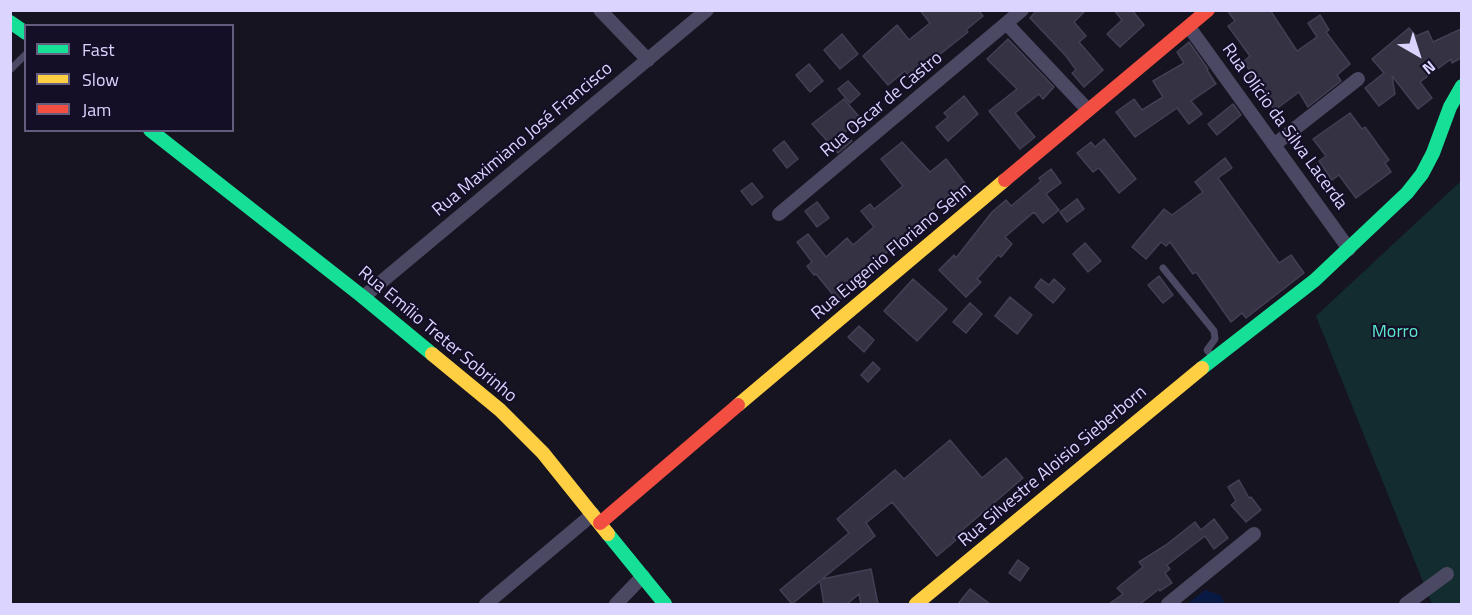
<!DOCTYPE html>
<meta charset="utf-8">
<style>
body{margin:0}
#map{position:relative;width:1472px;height:615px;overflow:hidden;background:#171421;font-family:"Titillium Web",sans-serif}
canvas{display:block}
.frame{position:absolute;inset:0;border:12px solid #dbd4ff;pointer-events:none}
.legend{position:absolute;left:24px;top:24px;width:210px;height:108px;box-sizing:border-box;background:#140e27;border:2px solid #645d7d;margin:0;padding:8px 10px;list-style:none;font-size:18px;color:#dbd4ff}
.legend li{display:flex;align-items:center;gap:12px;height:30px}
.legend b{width:30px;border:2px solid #645d7d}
.north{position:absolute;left:1388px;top:24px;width:60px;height:60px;-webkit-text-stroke:4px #140e27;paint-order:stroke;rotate:141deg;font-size:16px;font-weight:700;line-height:24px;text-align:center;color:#dbd4ff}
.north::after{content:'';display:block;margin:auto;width:21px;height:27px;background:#dbd4ff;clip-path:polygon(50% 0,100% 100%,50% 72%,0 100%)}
</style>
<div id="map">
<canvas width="1472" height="615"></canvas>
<div class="frame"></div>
<ul class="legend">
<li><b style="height:8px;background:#16e098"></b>Fast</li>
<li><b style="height:8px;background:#ffcf43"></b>Slow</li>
<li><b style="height:8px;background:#f24e42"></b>Jam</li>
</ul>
<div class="north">N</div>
</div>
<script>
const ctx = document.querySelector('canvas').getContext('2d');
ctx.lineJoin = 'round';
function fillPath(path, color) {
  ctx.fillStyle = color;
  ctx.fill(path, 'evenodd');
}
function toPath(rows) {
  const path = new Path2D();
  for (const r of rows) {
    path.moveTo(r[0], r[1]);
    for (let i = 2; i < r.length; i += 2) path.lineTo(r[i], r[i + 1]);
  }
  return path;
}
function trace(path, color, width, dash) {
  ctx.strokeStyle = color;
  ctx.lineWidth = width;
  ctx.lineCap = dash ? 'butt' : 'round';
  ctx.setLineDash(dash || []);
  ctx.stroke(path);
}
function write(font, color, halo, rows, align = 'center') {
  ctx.font = font + ' "Titillium Web",sans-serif';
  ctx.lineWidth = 4.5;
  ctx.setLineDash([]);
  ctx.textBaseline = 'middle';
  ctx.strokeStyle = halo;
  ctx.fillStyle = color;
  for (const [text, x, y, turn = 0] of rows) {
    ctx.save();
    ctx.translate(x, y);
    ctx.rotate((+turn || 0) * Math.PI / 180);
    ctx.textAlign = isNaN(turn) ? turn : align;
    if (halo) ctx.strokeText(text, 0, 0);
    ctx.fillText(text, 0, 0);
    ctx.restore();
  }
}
const green = toPath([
 [1461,181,1461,604,1432,604,1316,316]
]);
const water = toPath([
 [1205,590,1220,595,1225,604,1187,604]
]);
const building = toPath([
 [920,10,978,10,983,16,966,30,968,32,929,63,931,66,914,81,905,71,888,85,863,56,897,25,909,40,930,23,920,10],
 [1037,10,1086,10,1074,22,1086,36,1079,42,1103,70,1084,87,1072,73,1076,70,1066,56,1030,18,1037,10],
 [1114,10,1132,10,1144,25,1120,47,1107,34,1122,20,1114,10],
 [1227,10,1270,10,1297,51,1317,37,1308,23,1320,15,1329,30,1326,32,1350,64,1337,75,1341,81,1308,107,1299,92,1275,110,1249,77,1253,74,1243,62,1250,56,1228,26,1235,21,1227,10],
 [1409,28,1416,36,1428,31,1433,42,1461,29,1461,58,1452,63,1451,59,1420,82,1432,98,1418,109,1392,76,1395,94,1379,106,1365,88,1384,73,1372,59,1409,28],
 [842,34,858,54,840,69,824,50,842,34],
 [1008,39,1054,87,1043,99,1039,94,1015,113,1035,137,1020,149,989,111,1017,89,987,59,1008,39],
 [1189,42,1208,69,1207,70,1216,84,1191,101,1202,114,1189,124,1177,108,1135,137,1116,112,1134,99,1142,110,1163,97,1153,81,1184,63,1177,52,1189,42],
 [809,64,823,81,810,92,796,75,809,64],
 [848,81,860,94,850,103,838,89,848,81],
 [964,96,978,114,948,141,936,127,948,117,944,113,964,96],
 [844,99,861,119,844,133,852,141,838,153,812,124,844,99],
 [1233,104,1241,115,1217,135,1208,124,1233,104],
 [1350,113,1362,129,1365,127,1389,160,1385,163,1391,172,1356,198,1339,175,1332,180,1319,161,1326,156,1313,139,1350,113],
 [1104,139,1136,179,1119,193,1099,168,1093,172,1077,153,1091,142,1095,147,1104,139],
 [784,141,798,159,787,168,773,150,784,141],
 [902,142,930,172,946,159,971,191,957,203,950,194,920,220,923,224,871,265,874,270,838,301,816,274,814,275,807,266,812,262,797,242,808,234,826,257,847,238,853,245,874,227,861,211,870,204,874,209,903,186,881,159,902,142],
 [1225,158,1232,168,1218,178,1279,263,1291,255,1304,273,1246,318,1242,313,1231,322,1196,272,1193,274,1170,242,1166,246,1161,242,1146,259,1132,247,1164,209,1172,215,1203,192,1195,182,1225,158],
 [1051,169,1061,183,1046,194,1059,210,1043,223,1034,212,1005,237,1012,244,1001,257,998,255,977,279,981,282,966,297,939,270,954,255,956,258,992,212,1006,200,1011,206,1041,181,1039,178,1051,169],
 [752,183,763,197,752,205,741,191,752,183],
 [1077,199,1084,209,1067,222,1060,212,1077,199],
 [817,202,829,218,817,227,805,211,817,202],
 [1085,243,1101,261,1088,272,1073,254,1085,243],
 [1159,276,1173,295,1163,303,1148,285,1159,276],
 [913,279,947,309,917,341,884,311,913,279],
 [1041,279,1049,285,1054,279,1065,289,1053,303,1035,287,1041,279],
 [1010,297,1032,315,1017,334,995,316,1010,297],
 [970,303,982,314,966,333,953,322,970,303],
 [859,326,874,340,864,352,848,337,859,326],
 [873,362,880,369,868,382,861,375,873,362],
 [950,440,982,478,1006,458,1023,478,953,538,956,540,937,556,892,502,866,523,875,536,822,579,871,569,878,604,861,604,859,594,847,604,824,604,820,581,792,604,780,590,849,533,837,519,895,470,904,479,950,440],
 [1239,480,1249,498,1251,497,1261,510,1246,522,1231,505,1236,501,1228,487,1239,480],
 [1214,519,1228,538,1214,549,1205,536,1167,565,1170,569,1165,573,1172,583,1160,591,1159,589,1140,604,1109,604,1123,594,1117,588,1143,567,1139,562,1166,545,1195,522,1201,530,1214,519],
 [1018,560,1029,568,1020,581,1009,573,1018,560],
 [970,589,990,604,958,604,970,589]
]);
const lane = toPath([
 [11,69,26,54],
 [1163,268,1214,331,1215,339,1207,350,1212,356]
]);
const street = toPath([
 [600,10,648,60],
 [1007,24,1088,110],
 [1189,27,1349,249],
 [1274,145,1358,79],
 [779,214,1022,10],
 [363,297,707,10],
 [486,604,593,514],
 [616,604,643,576],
 [1168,604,1254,534],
 [1406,604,1447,574]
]);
const fast = toPath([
 [10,22,26,33],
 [150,130,363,297,432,354],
 [1202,368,1315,280,1407,193,1422,174,1433,153,1450,107,1462,86],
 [608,534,665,604]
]);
const slow = toPath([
 [432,354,500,410,543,453,608,534],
 [738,405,1005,180],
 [916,604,1202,368]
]);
const jam = toPath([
 [1005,180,1208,10],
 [600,523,738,405]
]);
const streetNames = [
 ["Rua Oscar de Castro",882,105,-40],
 ["Rua Olício da Silva Lacerda",1284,127,54],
 ["Rua Maximiano José Francisco",523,140,-40],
 ["Rua Eugenio Floriano Sehn",892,252,-40],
 ["Rua Emílio Treter Sobrinho",437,335,40],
 ["Rua Silvestre Aloisio Sieberborn",1053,467,-40]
];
const parkNames = [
 ["Morro",1395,333]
];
fillPath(green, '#122c2f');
fillPath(water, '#081a43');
fillPath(building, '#353243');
trace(building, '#433f55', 1.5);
trace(lane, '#4a4862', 7);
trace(street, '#4a4862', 14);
trace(fast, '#16e098', 14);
trace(slow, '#ffcf43', 14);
trace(jam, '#f24e42', 14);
write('18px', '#dbd4ff', '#140e27', streetNames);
write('18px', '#59e6cb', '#140e27', parkNames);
</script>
